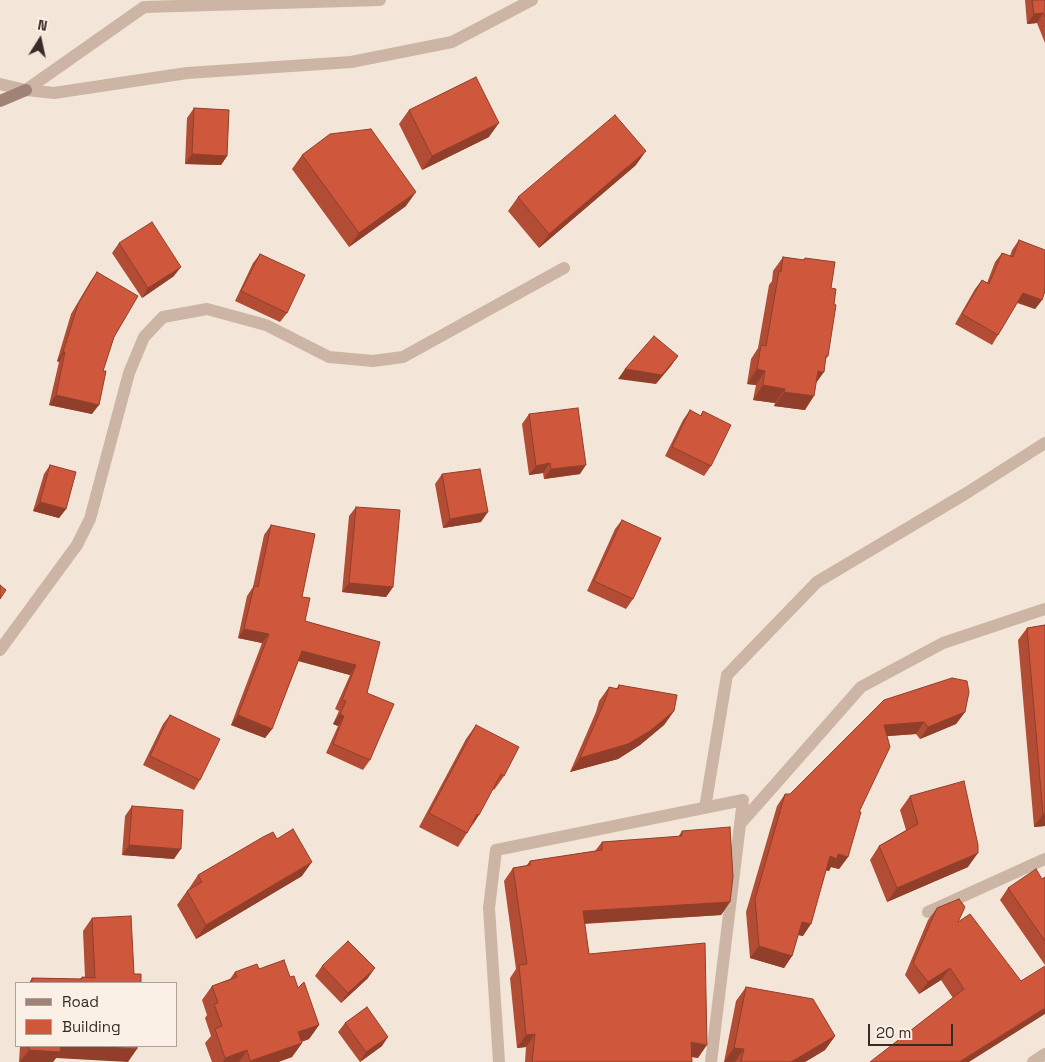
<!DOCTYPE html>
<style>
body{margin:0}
#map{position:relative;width:1045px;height:1062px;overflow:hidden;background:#f3e6d9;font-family:"Space Grotesk",sans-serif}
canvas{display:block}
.legend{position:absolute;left:15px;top:982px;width:162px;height:65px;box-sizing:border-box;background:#fbf0e6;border:1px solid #ada19a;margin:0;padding:6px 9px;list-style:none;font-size:15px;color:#372b27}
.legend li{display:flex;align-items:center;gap:10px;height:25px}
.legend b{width:25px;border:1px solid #ada19a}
.north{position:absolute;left:15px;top:15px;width:50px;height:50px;-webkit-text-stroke:4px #fbf0e6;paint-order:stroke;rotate:10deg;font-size:14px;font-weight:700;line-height:20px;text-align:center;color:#372b27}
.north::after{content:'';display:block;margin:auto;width:18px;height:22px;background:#372b27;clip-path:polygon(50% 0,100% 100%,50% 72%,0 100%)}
.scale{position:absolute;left:868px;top:1024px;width:85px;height:22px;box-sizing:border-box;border:2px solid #372b27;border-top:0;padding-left:6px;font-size:15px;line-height:18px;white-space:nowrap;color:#372b27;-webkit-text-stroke:4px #fbf0e6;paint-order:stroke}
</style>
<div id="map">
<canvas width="1045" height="1062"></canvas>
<ul class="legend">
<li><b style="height:6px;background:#a08376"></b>Road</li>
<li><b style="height:14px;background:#cf583c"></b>Building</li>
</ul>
<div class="north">N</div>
<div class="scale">20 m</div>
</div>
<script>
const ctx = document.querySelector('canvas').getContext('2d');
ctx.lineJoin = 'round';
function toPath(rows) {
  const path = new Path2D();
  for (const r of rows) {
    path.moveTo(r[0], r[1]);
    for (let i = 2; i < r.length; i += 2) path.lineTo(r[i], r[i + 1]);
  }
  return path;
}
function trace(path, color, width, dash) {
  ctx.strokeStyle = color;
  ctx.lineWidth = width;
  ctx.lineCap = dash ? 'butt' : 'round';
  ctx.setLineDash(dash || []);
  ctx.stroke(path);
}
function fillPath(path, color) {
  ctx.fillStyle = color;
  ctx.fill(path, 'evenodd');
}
const street = toPath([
 [0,84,26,90,54,93,187,73,351,62,452,42,532,0],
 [26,90,144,7,380,0],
 [0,650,77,545,90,519,129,373,144,337,163,317,207,309,266,325,329,357,373,361,403,357,564,268],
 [705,808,727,675,817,582,965,494,1045,443],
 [741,823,861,687,943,643,1045,609],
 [928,912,1045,859],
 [499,1062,489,908,496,850,743,800,711,1062],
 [1033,1062,1045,1054]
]);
const secondary = toPath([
 [0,101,26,90]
]);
const wall = toPath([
 [1025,0,1045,0,1045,43,1037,23,1027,24],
 [194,108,227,156,221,165,185,164,187,118],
 [409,110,489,137,422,170,399,124],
 [302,155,406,206,349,247,292,169],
 [636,165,539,248,508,211,518,197],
 [1019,240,1042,300,1035,309,1017,303,998,335,992,345,955,324,975,289,982,280,987,283,995,262,1002,253,1010,256,1012,250],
 [119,243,174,276,142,298,112,253],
 [260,254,287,313,280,322,235,301,253,263],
 [783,257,803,260,805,258,831,288,834,304,828,356,825,360,805,410,774,406,775,403,753,400,756,385,747,384,751,359,758,348,769,285,772,281,773,271],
 [97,272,114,337,103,371,92,414,49,405,59,362,57,361,71,314,90,282],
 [690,410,700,416,703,411,711,466,704,476,665,456,683,420],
 [529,414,580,474,544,479,543,473,529,475,522,424],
 [50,465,66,509,59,518,33,511,44,474],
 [442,474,481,522,443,528,435,484],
 [356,507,393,587,386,597,342,592,349,516],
 [622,520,633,599,626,609,587,591,615,529],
 [271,525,302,597,305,621,380,642,367,693,370,760,363,770,326,753,338,726,333,724,339,711,335,709,350,675,298,661,272,729,265,738,231,725,262,643,238,638,247,596,253,587,264,535],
 [1045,625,1045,826,1034,827,1018,640,1027,628],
 [619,685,674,711,664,725,640,745,618,759,570,772,596,712,599,701,609,687,616,689],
 [884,700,965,712,956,724,920,739,916,734,887,736,859,812,848,857,839,869,831,867,829,871,826,870,803,936,798,935,792,956,784,968,750,958,746,912,777,806,785,794,790,794],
 [170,715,200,780,194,790,143,765,163,724],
 [476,725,504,776,494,790,493,789,467,833,458,847,419,827,466,739],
 [910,796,968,867,887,902,870,860,879,846,906,830,900,810],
 [132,806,174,859,122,855,125,816],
 [682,831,730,902,721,915,584,924,589,954,698,1058,692,1057,692,1062,525,1062,526,1047,517,1048,510,978,516,969,504,881,513,868,526,866,530,861,595,851,602,842,678,837],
 [198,875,302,876,196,939,177,905,187,891,188,890],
 [1045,877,1045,965,1000,900,1008,888,1042,879],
 [937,908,958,922,1037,1019,953,998,941,980,919,994,905,975,928,920],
 [92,918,141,983,29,983,32,978,80,979,82,977,85,977,83,931],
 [322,966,368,978,341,1003,315,976],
 [259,969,290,977,298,988,319,1025,309,1039,301,1042,302,1043,292,1057,278,1062,212,1062,205,1043,211,1036,205,1018,207,1015,202,1000,212,986,230,979,235,972],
 [746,987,835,1036,825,1050,805,1062,724,1062,736,1001],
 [345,1023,382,1046,360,1062,338,1032],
 [20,1046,137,1046,56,1058,53,1062,19,1062]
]);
const shadedWall = toPath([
 [1043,13,1037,23,1027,24,1034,14],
 [499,123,489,137,422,170,432,156],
 [646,151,636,165,539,248,549,234],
 [192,154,227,156,221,165,185,164],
 [416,192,406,206,349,247,359,233],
 [181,267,174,276,142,298,148,288],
 [1023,293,1042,300,1035,309,1017,302],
 [63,352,65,352,59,362,57,361],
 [678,356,671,366,656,384,618,379,625,369],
 [757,369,765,371,756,385,747,384],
 [818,371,824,372,814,386],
 [763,385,785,389,775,403,753,400],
 [784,392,814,396,805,410,774,406],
 [56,395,99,405,92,414,49,405],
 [550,463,543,473,529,475,536,466],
 [586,465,580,474,544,479,551,469],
 [40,502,66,509,59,518,33,511],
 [488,512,481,522,443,528,450,519],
 [349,583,393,587,386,597,342,592],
 [244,629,269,634,262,643,238,638],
 [302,651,356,665,350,675,295,660],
 [674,711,664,725,640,745,618,759,570,772,580,758],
 [965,712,956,724,920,739,928,727],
 [340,714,344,716,338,726,333,724],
 [238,715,272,729,265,738,231,725],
 [924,722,916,734,875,737,884,725],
 [477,814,479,815,470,829],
 [1043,814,1045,814,1045,826,1034,827],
 [129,845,181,849,174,859,122,855],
 [978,853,968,867,887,902,897,888],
 [838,854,848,857,839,869,831,867,829,871,821,869,830,856],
 [312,862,302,876,196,939,206,925],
 [730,902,721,915,573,924,583,911],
 [802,922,811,924,803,936,794,934],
 [759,946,792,956,784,968,750,958],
 [375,968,368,978,341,1003,348,993],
 [950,968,941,980,919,994,928,982],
 [1045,1008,1045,1014,1037,1019,969,1062,959,1062],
 [319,1025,309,1039,288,1047,298,1032],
 [535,1034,526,1047,517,1048,526,1035],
 [835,1036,825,1050,805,1062,791,1062],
 [388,1037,382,1046,360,1062,366,1052],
 [691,1042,707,1045,698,1058,682,1055],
 [302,1043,292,1057,278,1062,250,1062,250,1061],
 [60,1046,88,1046,137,1049,128,1062,56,1058,53,1062,20,1062,29,1050],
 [734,1048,744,1049,735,1062,724,1062],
 [247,1050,239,1062,223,1062,225,1058]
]);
const building = toPath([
 [1032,0,1045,0,1045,17,1043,13,1034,14,1032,0],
 [476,77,499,123,432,156,409,110,476,77],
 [194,108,229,110,227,156,192,154,194,108],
 [615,115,646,151,549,234,518,197,615,115],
 [371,129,416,192,359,233,302,155,330,134,371,129],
 [152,222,181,267,148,288,119,243,152,222],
 [1019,240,1045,250,1045,291,1042,300,1023,293,998,335,962,314,982,280,989,284,1002,253,1013,257,1019,240],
 [260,254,305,275,287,313,241,291,260,254],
 [783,257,804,260,805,258,835,262,831,288,836,289,834,304,836,305,828,356,826,356,824,372,818,371,814,396,784,392,785,389,763,385,765,371,757,369,761,345,766,346,779,271,781,272,783,257],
 [97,272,138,296,114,337,103,371,106,371,99,405,56,395,65,352,63,352,78,304,97,272],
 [654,336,678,356,662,375,625,369,654,336],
 [578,408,586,465,551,469,550,463,536,466,529,414,578,408],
 [690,410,701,416,703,411,731,425,711,466,672,447,690,410],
 [50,465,76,472,66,509,40,502,50,465],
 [480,469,488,512,450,519,442,474,480,469],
 [356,507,400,510,393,587,349,583,356,507],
 [622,520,661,538,633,599,594,581,622,520],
 [271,525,315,534,302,597,310,598,305,621,380,642,367,693,394,704,370,760,333,744,344,716,340,714,346,701,342,700,356,665,302,651,272,729,238,715,269,634,244,629,254,586,258,587,271,525],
 [0,585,6,590,0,599,0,585],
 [1045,625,1045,814,1043,814,1027,628,1045,625],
 [952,678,967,681,969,692,965,712,928,727,924,722,884,725,890,747,859,812,861,812,848,857,838,854,837,859,830,856,811,924,802,922,792,956,759,946,755,899,785,794,790,794,884,700,952,678],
 [619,685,677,695,674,711,650,731,628,744,580,758,606,698,609,687,618,689,619,685],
 [170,715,220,739,200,780,150,756,170,715],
 [476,725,519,747,504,776,501,774,479,815,477,814,467,833,429,813,476,725],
 [964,781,978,845,978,853,897,888,879,846,918,824,910,796,964,781],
 [132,806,183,810,181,849,129,845,132,806],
 [730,827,733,877,730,902,583,911,589,954,705,943,707,1045,691,1042,692,1062,532,1062,535,1034,526,1035,519,965,527,964,513,868,530,865,530,861,602,850,602,842,682,836,682,831,730,827],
 [293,829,312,862,206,925,187,891,202,882,198,875,263,837,273,832,277,839,293,829],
 [1036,869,1042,879,1045,877,1045,941,1008,888,1036,869],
 [959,899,965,907,958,922,970,914,1021,981,1045,966,1045,1008,959,1062,870,1062,964,989,950,968,928,982,913,963,937,908,959,899],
 [131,916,134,974,141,974,141,983,32,983,32,978,82,979,82,977,95,978,92,918,131,916],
 [348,941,375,968,348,993,322,966,348,941],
 [284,960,290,977,294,976,298,988,304,982,319,1025,298,1032,302,1043,250,1061,247,1050,225,1058,215,1029,222,1026,214,1004,218,1003,212,986,237,977,235,972,257,964,259,969,284,960],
 [746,987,813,999,835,1036,791,1062,741,1062,744,1049,734,1048,746,987],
 [367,1007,388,1037,366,1052,345,1023,367,1007],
 [29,1046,61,1046,60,1052,29,1050,29,1046],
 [88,1046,137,1046,137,1049,88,1046]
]);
trace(street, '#ccb5a5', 12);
trace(secondary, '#a08376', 12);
fillPath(wall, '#b24c34');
fillPath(shadedWall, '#913e2a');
fillPath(building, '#cf583c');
trace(building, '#913e2a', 1);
</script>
